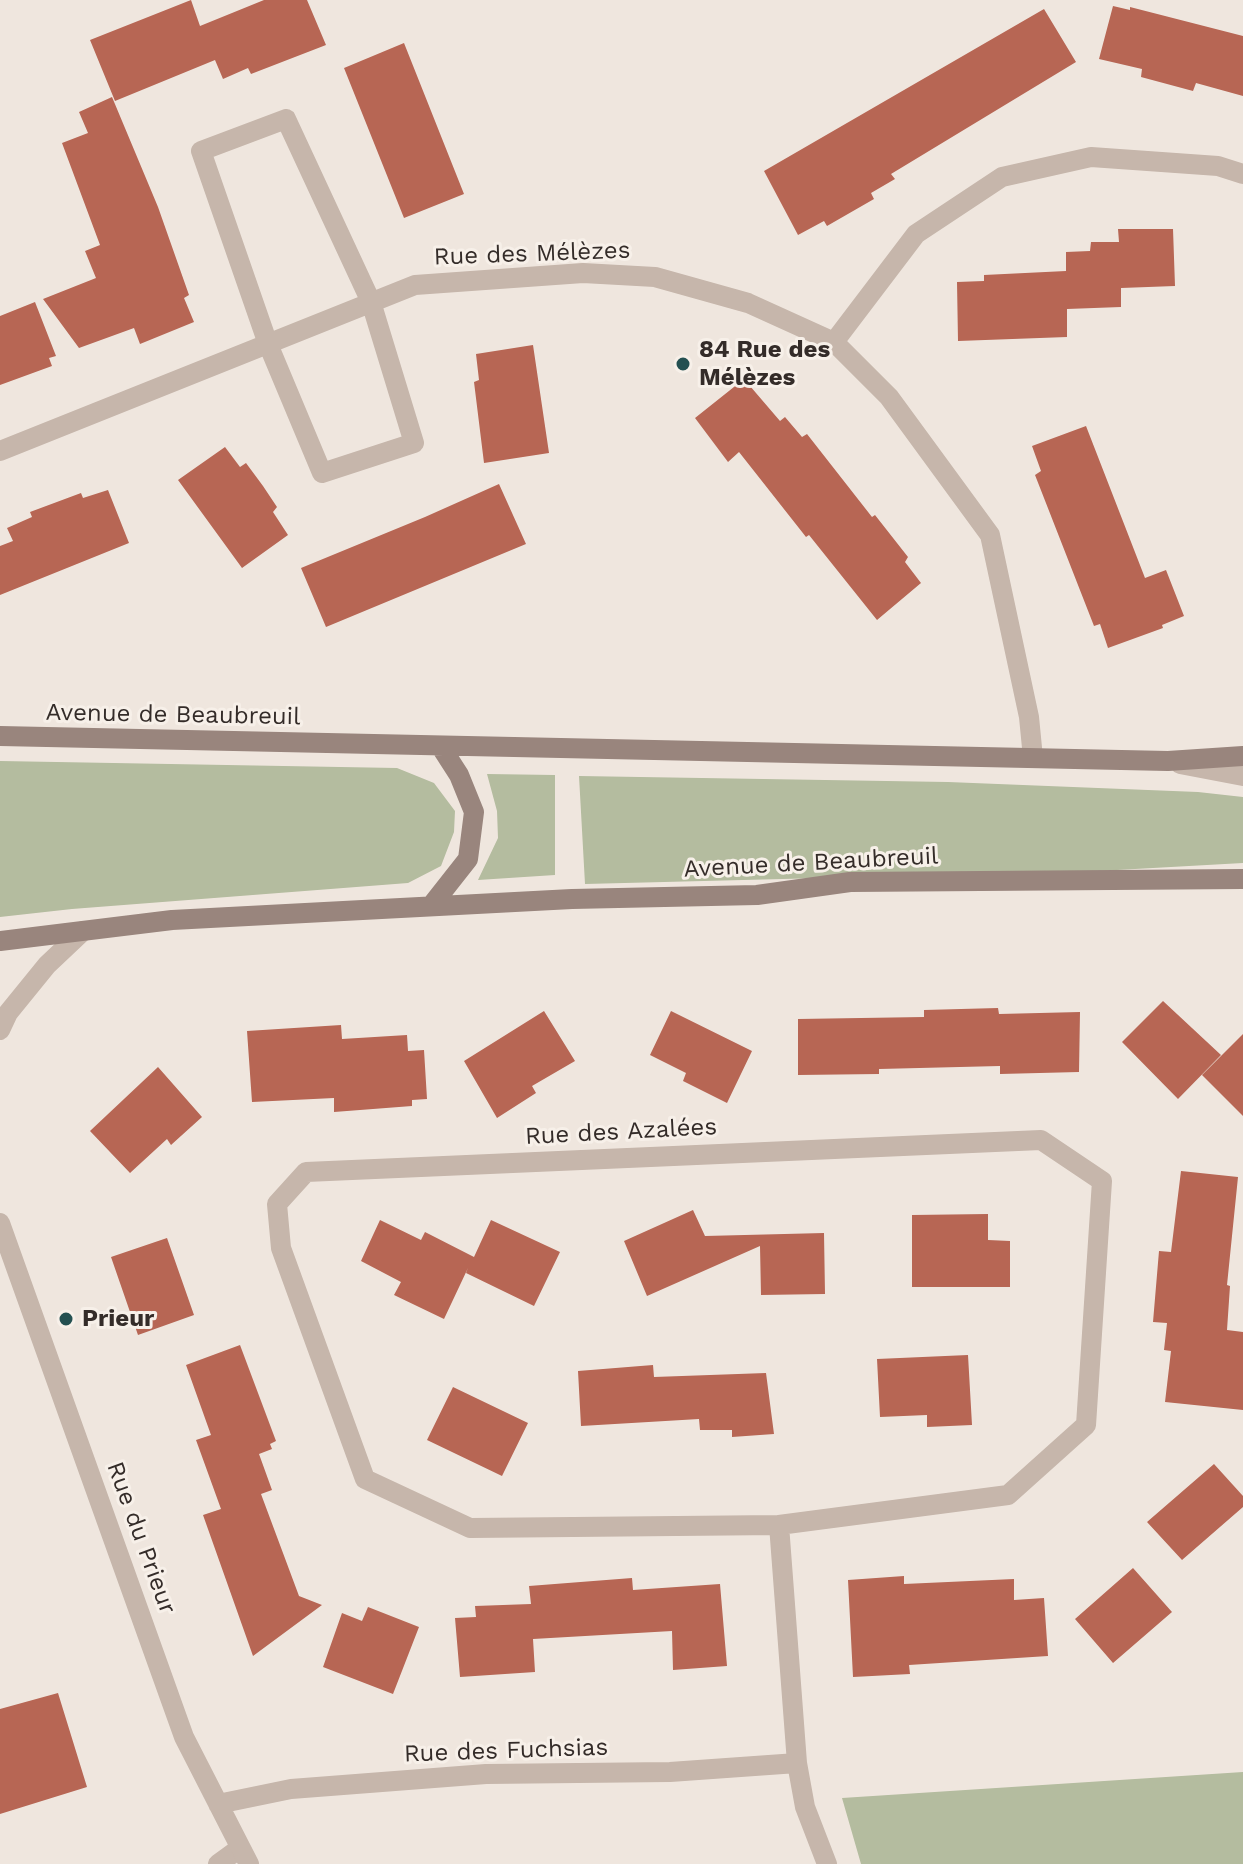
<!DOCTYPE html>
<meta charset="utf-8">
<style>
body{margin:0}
canvas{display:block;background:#efe6de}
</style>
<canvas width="1243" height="1864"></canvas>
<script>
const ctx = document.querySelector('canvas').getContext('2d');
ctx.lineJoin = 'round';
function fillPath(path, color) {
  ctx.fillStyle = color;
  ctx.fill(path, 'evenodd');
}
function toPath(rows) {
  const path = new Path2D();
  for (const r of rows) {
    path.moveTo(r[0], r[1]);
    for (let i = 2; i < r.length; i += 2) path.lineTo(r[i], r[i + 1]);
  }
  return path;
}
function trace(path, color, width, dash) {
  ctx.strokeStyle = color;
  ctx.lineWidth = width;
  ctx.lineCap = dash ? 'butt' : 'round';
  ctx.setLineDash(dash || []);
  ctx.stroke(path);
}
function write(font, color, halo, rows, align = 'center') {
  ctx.font = font + ' "Work Sans",sans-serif';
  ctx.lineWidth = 6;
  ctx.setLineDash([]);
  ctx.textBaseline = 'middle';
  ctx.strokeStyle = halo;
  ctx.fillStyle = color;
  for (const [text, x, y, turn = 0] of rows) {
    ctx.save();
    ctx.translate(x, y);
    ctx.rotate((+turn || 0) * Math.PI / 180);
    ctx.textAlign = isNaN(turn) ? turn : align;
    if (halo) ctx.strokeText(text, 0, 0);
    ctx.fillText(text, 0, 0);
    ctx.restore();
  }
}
const green = toPath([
 [0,761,397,768,434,783,455,811,454,832,441,866,408,883,72,909,0,917],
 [487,774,555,775,555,875,478,880,498,838,497,811],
 [579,776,948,782,1198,792,1243,797,1243,863,1099,871,585,884],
 [1243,1772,1243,1864,861,1864,842,1798]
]);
const building = toPath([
 [191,0,200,26,264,0,307,0,326,45,251,74,248,68,223,79,215,60,115,101,90,40],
 [1113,6,1130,10,1130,7,1243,36,1243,96,1196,83,1193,91,1141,77,1142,69,1099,59],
 [1044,9,1076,62,891,174,895,179,871,193,874,199,827,226,824,221,798,235,764,171],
 [404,43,464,194,404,218,344,68],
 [112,97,158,207,189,295,184,298,194,322,140,344,134,328,79,348,43,299,96,278,85,251,100,245,62,143,88,133,79,112],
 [1118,229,1173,229,1175,286,1121,288,1121,307,1067,309,1067,337,958,341,957,282,984,281,984,275,1066,271,1066,252,1090,251,1091,242,1119,242],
 [35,302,56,356,49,358,52,366,0,385,0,316],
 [533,345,549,453,484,463,474,382,479,380,476,354],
 [744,379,780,421,785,417,802,437,807,434,872,517,875,515,908,557,905,562,921,583,877,620,809,535,806,537,739,452,728,462,695,418],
 [1086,426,1145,578,1166,570,1184,616,1162,625,1163,628,1108,648,1100,624,1094,626,1035,475,1041,471,1032,446],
 [225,447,240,467,246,463,263,486,277,507,273,512,288,535,242,568,178,480],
 [499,484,526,544,326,627,301,568,425,517],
 [108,490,129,543,0,595,0,546,13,541,7,528,32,517,30,512,81,493,83,498],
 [1163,1001,1221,1055,1178,1099,1122,1042],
 [998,1008,999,1014,1080,1012,1079,1072,1000,1074,1000,1066,879,1069,879,1074,798,1075,798,1019,924,1017,924,1010],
 [544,1011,575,1061,532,1086,536,1093,497,1118,464,1061],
 [671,1011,752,1051,727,1103,683,1081,686,1073,650,1055],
 [341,1025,342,1039,407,1035,408,1051,424,1050,427,1099,412,1100,412,1106,334,1112,334,1098,252,1102,247,1031],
 [1243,1034,1243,1116,1202,1075],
 [158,1067,202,1117,171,1145,167,1139,130,1173,90,1131],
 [1181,1171,1238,1177,1227,1285,1230,1286,1227,1330,1243,1332,1243,1410,1165,1402,1171,1351,1164,1350,1167,1323,1153,1322,1159,1251,1171,1252],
 [693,1210,705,1236,824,1233,825,1294,761,1295,760,1246,647,1296,624,1241],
 [988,1214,988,1240,1010,1241,1010,1287,912,1287,912,1215],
 [380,1220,421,1240,425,1232,474,1257,491,1220,560,1252,534,1306,466,1273,468,1268,444,1319,394,1295,401,1282,361,1261],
 [167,1238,194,1315,138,1335,111,1257],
 [240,1345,276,1441,270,1444,272,1449,259,1454,272,1490,261,1494,299,1596,322,1605,253,1656,203,1515,221,1509,196,1440,211,1435,186,1365],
 [968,1355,972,1425,927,1427,927,1415,880,1417,877,1359],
 [653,1365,654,1377,766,1373,774,1434,732,1437,732,1430,700,1430,699,1419,581,1426,578,1371],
 [453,1387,528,1423,502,1476,427,1440],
 [1214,1464,1243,1496,1243,1507,1182,1560,1147,1522],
 [1133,1568,1172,1612,1113,1663,1075,1619],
 [904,1576,904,1584,1014,1579,1014,1600,1044,1598,1048,1656,909,1665,910,1674,853,1677,848,1580],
 [632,1578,633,1590,720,1584,727,1666,673,1670,672,1631,533,1639,535,1672,460,1677,455,1618,476,1617,475,1606,531,1604,529,1586],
 [368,1607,419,1627,393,1694,323,1667,342,1613,362,1621],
 [58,1693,87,1787,0,1814,0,1709]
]);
const lane = toPath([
 [1180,764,1243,776],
 [218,1864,240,1848]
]);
const street = toPath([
 [286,119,371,302,414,443,322,473,268,344,201,151,286,119],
 [834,342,916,234,1002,177,1091,157,1218,166,1243,174],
 [0,451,415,285,583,273,655,277,748,303,834,342,889,397,990,535,1029,717,1033,758],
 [0,1030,8,1013,47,965,83,931],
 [0,1223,184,1737,249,1864],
 [779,1525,1008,1495,1086,1425,1102,1181,1041,1140,306,1172,277,1204,281,1248,365,1479,470,1528,779,1525,797,1763,805,1807,827,1864],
 [218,1804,291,1789,486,1774,670,1772,797,1763]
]);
const secondary = toPath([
 [0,736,1168,761,1243,756],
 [431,906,468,859,474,812,459,775,441,747],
 [0,941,172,920,572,899,757,895,850,882,1243,879]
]);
const markers = [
 [683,364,8,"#245051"],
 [66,1319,8,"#245051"]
];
const streetNames = [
 ["Rue des Mélèzes",532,254,-2],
 ["Avenue de Beaubreuil",173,715,1],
 ["Avenue de Beaubreuil",811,863,-3],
 ["Rue des Azalées",621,1132,-3],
 ["Rue du Prieur",141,1538,70],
 ["Rue des Fuchsias",506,1751,-2]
];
const poiNames = [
 ["84 Rue des",699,350],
 ["Mélèzes",699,378],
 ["Prieur",82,1319]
];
fillPath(green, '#b4bc9f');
fillPath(building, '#b76654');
trace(lane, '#c6b6ab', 20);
trace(street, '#c6b6ab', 20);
trace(secondary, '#99857d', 20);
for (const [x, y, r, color] of markers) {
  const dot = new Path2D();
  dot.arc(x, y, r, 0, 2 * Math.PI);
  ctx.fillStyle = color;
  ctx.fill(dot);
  trace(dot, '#f7f0e9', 3);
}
write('24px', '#342c29', '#f7f0e9', streetNames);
write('bold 24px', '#342c29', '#f7f0e9', poiNames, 'left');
</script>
